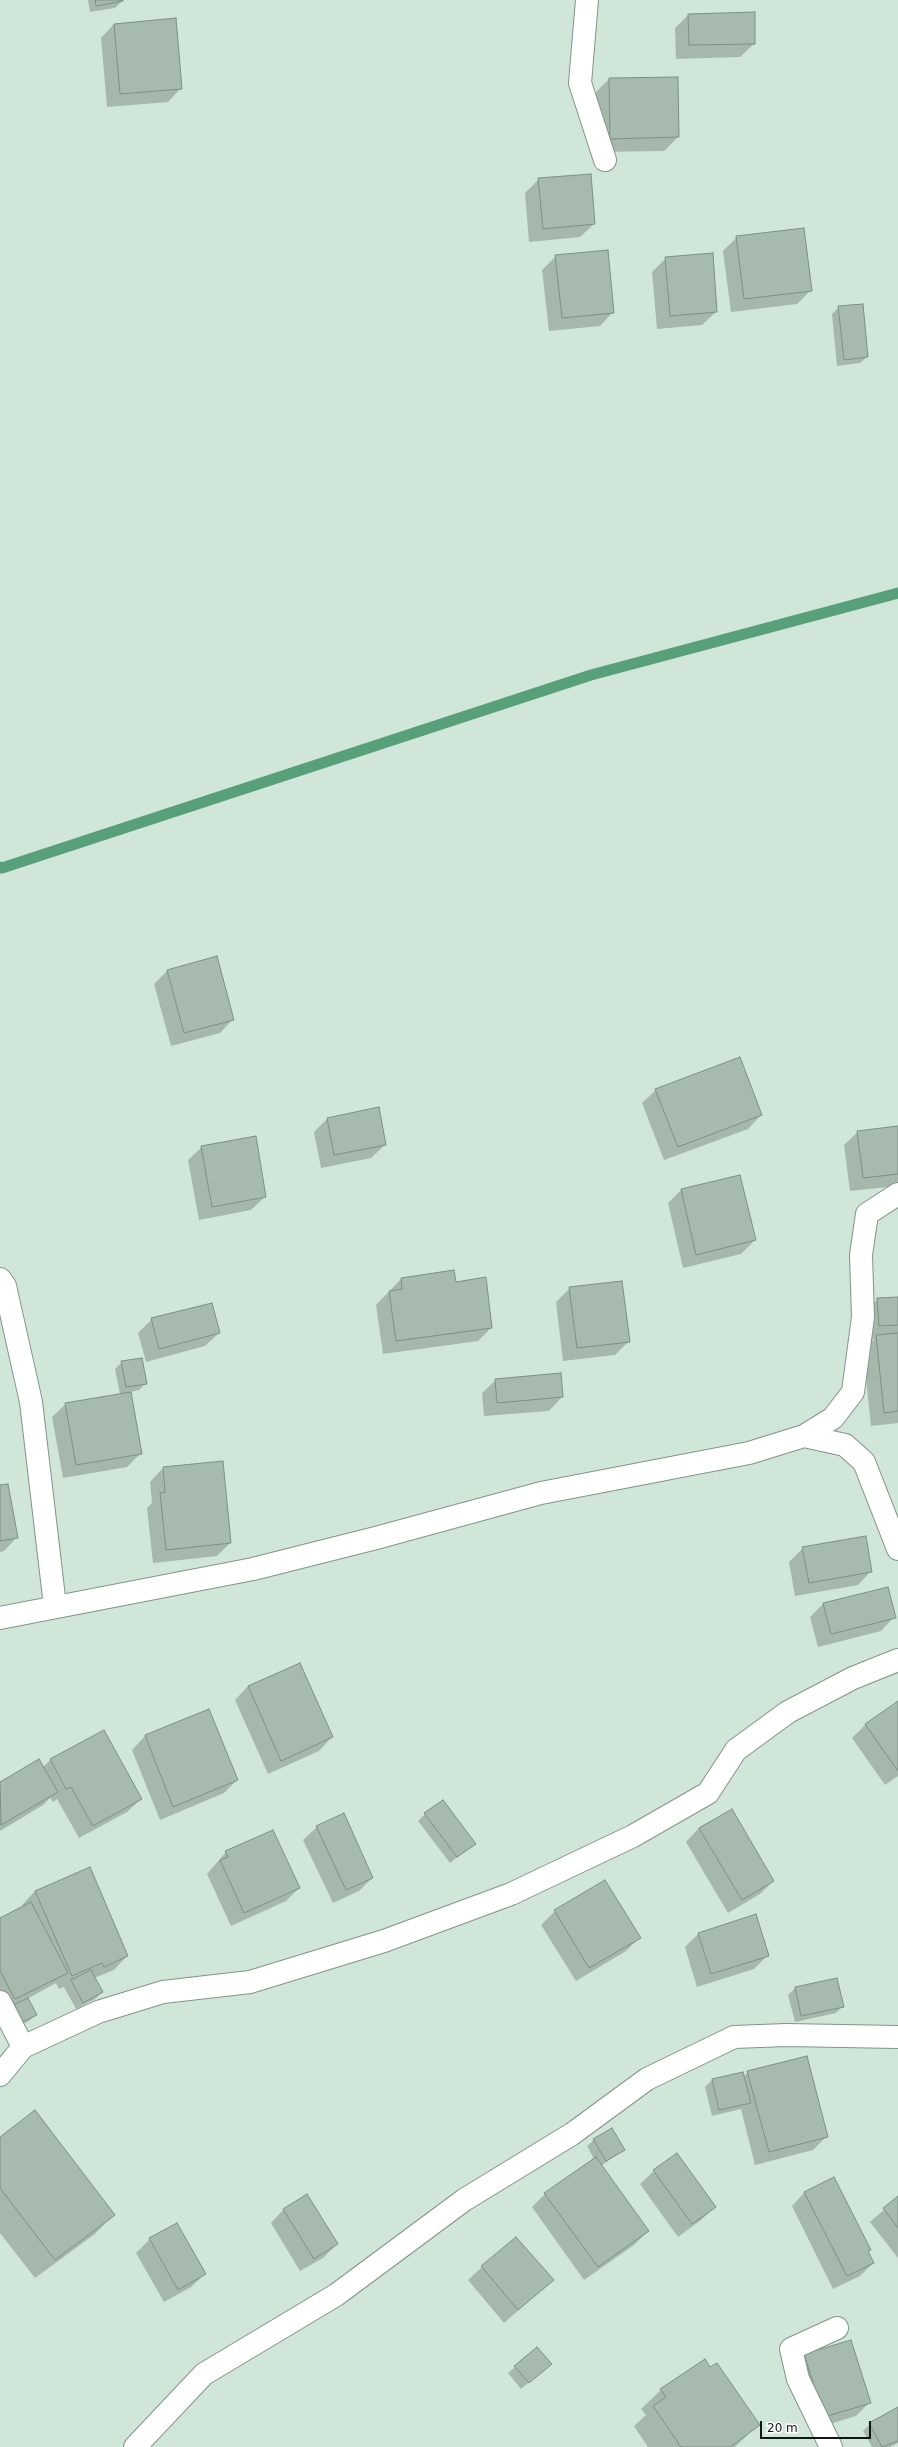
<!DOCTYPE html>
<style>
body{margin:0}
#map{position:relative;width:898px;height:2447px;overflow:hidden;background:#d0e6d8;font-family:"DejaVu Sans",sans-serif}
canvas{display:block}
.scale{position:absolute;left:760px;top:2421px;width:111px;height:18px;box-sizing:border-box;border:2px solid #0f1713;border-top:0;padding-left:5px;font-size:12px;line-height:14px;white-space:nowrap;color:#0f1713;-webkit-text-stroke:3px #fff;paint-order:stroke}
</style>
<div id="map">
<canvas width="898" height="2447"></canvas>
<div class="scale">20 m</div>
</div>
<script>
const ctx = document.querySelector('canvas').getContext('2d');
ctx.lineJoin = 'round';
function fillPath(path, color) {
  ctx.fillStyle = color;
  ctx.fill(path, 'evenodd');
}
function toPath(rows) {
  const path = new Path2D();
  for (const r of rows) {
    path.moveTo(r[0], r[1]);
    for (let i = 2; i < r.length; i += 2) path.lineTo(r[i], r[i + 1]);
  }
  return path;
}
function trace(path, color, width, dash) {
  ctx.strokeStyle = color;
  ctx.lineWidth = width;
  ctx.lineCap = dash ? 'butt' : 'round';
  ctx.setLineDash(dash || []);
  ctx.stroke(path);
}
const shadow = toPath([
 [88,0,122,0,122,1,115,8,90,12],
 [688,15,754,44,740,57,676,59,675,28],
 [114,24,181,88,168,102,107,107,101,38],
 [677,78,678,137,664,151,597,152,596,92,609,79],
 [539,179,594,224,580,237,529,242,525,193],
 [737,237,811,290,797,304,731,312,723,251],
 [556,256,613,312,600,326,549,331,542,270],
 [666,258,716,312,702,325,657,329,652,272],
 [839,307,867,357,860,363,837,366,832,314],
 [167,971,233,1019,220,1033,171,1046,154,984],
 [656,1090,761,1115,748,1129,664,1160,642,1103],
 [327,1119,385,1145,371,1158,321,1168,314,1132],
 [898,1127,898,1186,850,1191,844,1145,858,1132],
 [202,1147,265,1197,251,1210,199,1220,188,1160],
 [740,1176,755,1240,741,1254,683,1268,668,1203,681,1190],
 [401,1279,455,1283,491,1328,478,1341,383,1354,376,1305],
 [570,1288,629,1341,615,1355,563,1361,556,1302],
 [898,1298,898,1423,871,1426,863,1349,874,1339,866,1339,864,1312,878,1299],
 [152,1319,219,1333,205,1346,146,1362,138,1333],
 [122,1362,146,1383,139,1390,130,1392,141,1453,127,1467,63,1478,52,1417,66,1404,120,1394,115,1369],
 [496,1380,562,1397,549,1411,484,1416,482,1393],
 [163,1468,230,1543,217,1556,153,1563,147,1508,152,1503,150,1482],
 [0,1486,17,1537,4,1551,0,1552],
 [803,1548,871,1571,858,1585,795,1596,789,1562],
 [823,1604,894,1617,881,1631,818,1647,810,1617],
 [300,1664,332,1737,319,1751,268,1774,235,1700,248,1686],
 [898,1702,898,1776,885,1785,852,1738,865,1725],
 [209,1711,237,1780,224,1793,160,1820,132,1750,145,1736],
 [104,1731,141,1799,127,1812,79,1838,57,1799,53,1802,50,1798,43,1805,0,1831,0,1783,39,1760,43,1767,50,1760],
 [425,1814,474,1844,450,1863,418,1821],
 [317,1827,372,1878,359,1891,333,1903,303,1840],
 [699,1828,773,1881,760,1894,728,1913,686,1842],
 [226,1852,299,1888,286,1901,231,1926,207,1874],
 [35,1891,127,1956,114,1970,94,1978,102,1992,95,1999,76,2009,64,1987,59,1989,56,1983,27,1999,36,2015,29,2021,11,2030,0,2010,0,1919,23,1907,22,1905],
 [555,1911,639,1938,626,1951,576,1981,541,1925],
 [755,1916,767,1956,754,1969,697,1987,685,1947,698,1934],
 [795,1988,843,2006,836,2013,795,2022,788,1995],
 [748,2072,827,2136,813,2150,755,2165,741,2109,712,2116,705,2087,712,2080,742,2073,743,2077],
 [0,2138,114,2214,95,2234,35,2278,0,2233],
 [594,2140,623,2150,601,2166,648,2231,634,2245,584,2280,532,2207,545,2194,594,2159,587,2146],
 [654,2171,715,2207,701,2220,678,2237,640,2184],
 [805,2192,869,2250,868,2252,873,2263,860,2276,833,2289,792,2206],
 [898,2198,898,2258,870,2222],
 [284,2209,337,2244,323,2258,300,2271,271,2223],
 [150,2239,205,2274,191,2287,164,2302,136,2253],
 [482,2267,552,2280,504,2323,468,2280],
 [537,2348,551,2364,521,2389,508,2373],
 [805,2355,869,2403,856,2416,810,2430,791,2369],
 [661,2390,758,2425,735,2447,648,2447,634,2426,646,2415,641,2409],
 [898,2408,898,2443,890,2447,872,2447,863,2431,870,2424]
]);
const stream = toPath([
 [0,867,2,868,591,675,898,593]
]);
const building = toPath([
 [95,0,123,0,123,1,96,6,95,0],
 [755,12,755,44,689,45,688,14,755,12],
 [176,18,182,89,120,94,114,24,176,18],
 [678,77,679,137,610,139,609,78,678,77],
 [591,174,595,224,543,229,538,178,591,174],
 [804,228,812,291,744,299,736,236,804,228],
 [608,250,614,313,562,318,555,255,608,250],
 [713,253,717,312,670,316,665,257,713,253],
 [863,304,868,357,844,360,838,306,863,304],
 [217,956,234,1020,184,1033,167,970,217,956],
 [740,1057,762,1115,678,1147,655,1089,740,1057],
 [379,1107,386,1145,334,1155,327,1118,379,1107],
 [898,1126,898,1174,863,1178,857,1131,898,1126],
 [256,1136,266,1197,212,1207,201,1146,256,1136],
 [740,1175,756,1240,696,1255,681,1189,740,1175],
 [454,1270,456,1282,486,1277,492,1328,396,1341,389,1291,402,1289,401,1278,454,1270],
 [622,1281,630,1342,577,1348,569,1287,622,1281],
 [898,1297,898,1325,879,1326,877,1298,898,1297],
 [212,1303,220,1333,159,1349,151,1318,212,1303],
 [898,1333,898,1411,884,1413,876,1335,898,1333],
 [142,1358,147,1384,126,1387,121,1361,142,1358],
 [561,1373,563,1397,497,1403,495,1379,561,1373],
 [131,1392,142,1454,76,1465,65,1403,131,1392],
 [223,1461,231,1543,166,1550,160,1493,165,1492,163,1467,223,1461],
 [8,1484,18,1538,0,1541,0,1485,8,1484],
 [866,1536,872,1572,809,1583,802,1547,866,1536],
 [888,1587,896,1618,831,1634,823,1603,888,1587],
 [300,1663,333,1737,281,1761,248,1686,300,1663],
 [898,1701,898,1771,865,1724,898,1701],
 [209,1709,238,1780,173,1807,145,1735,209,1709],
 [104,1730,142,1799,93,1826,71,1787,66,1789,50,1759,104,1730],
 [39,1759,58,1792,1,1825,0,1782,39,1759],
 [443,1800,476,1844,457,1857,424,1813,443,1800],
 [732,1809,774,1881,742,1900,699,1828,732,1809],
 [344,1813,373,1878,346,1890,316,1826,344,1813],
 [273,1830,300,1888,244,1913,220,1860,228,1857,225,1851,273,1830],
 [90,1867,128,1956,104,1967,102,1963,72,1976,35,1891,90,1867],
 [605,1880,641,1938,589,1968,554,1910,605,1880],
 [31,1902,68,1973,15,1999,0,1971,0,1918,31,1902],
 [756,1914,769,1956,711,1974,698,1933,756,1914],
 [91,1970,103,1992,83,2003,71,1980,91,1970],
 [837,1978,844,2007,801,2016,795,1987,837,1978],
 [28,1998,37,2015,18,2024,9,2007,28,1998],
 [807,2056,828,2137,769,2152,747,2071,807,2056],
 [743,2072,751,2103,719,2110,712,2079,743,2072],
 [35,2110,115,2215,55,2260,0,2188,0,2137,35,2110],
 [612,2128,625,2150,606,2161,593,2139,612,2128],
 [677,2153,716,2207,692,2224,653,2170,677,2153],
 [596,2157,649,2231,598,2267,544,2193,596,2157],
 [834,2177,871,2250,868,2251,874,2263,847,2276,804,2192,834,2177],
 [307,2194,338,2244,314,2259,283,2209,307,2194],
 [898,2196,898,2228,883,2208,898,2196],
 [177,2223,206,2274,178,2290,149,2238,177,2223],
 [516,2237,554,2280,518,2310,481,2266,516,2237],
 [851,2340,871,2403,824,2417,804,2354,851,2340],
 [537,2347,552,2364,529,2383,514,2366,537,2347],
 [705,2359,710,2367,717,2363,760,2425,730,2447,681,2447,653,2406,666,2397,660,2389,705,2359],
 [898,2407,898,2441,882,2447,869,2423,898,2407]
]);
const minor = toPath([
 [587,0,580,83,605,160],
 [0,1279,5,1286,31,1402,55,1606],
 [804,1436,845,1445,864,1462,898,1549],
 [0,1618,253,1569,376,1538,541,1493,749,1453,804,1436,833,1418,853,1392,863,1317,861,1255,867,1214,898,1194],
 [0,2002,23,2047],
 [0,2075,23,2047,98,2012,163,1992,250,1982,384,1941,511,1894,633,1836,708,1793,736,1750,788,1712,853,1678,898,1660],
 [135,2447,204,2374,336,2295,464,2200,572,2134,647,2079,734,2037,786,2035,898,2037],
 [831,2447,798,2379,791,2349,837,2328]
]);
fillPath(shadow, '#0003');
trace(stream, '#58a079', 11);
fillPath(building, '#a6bbae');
trace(building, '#7c9084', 1);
trace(minor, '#819589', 24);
trace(minor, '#fff', 22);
</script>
